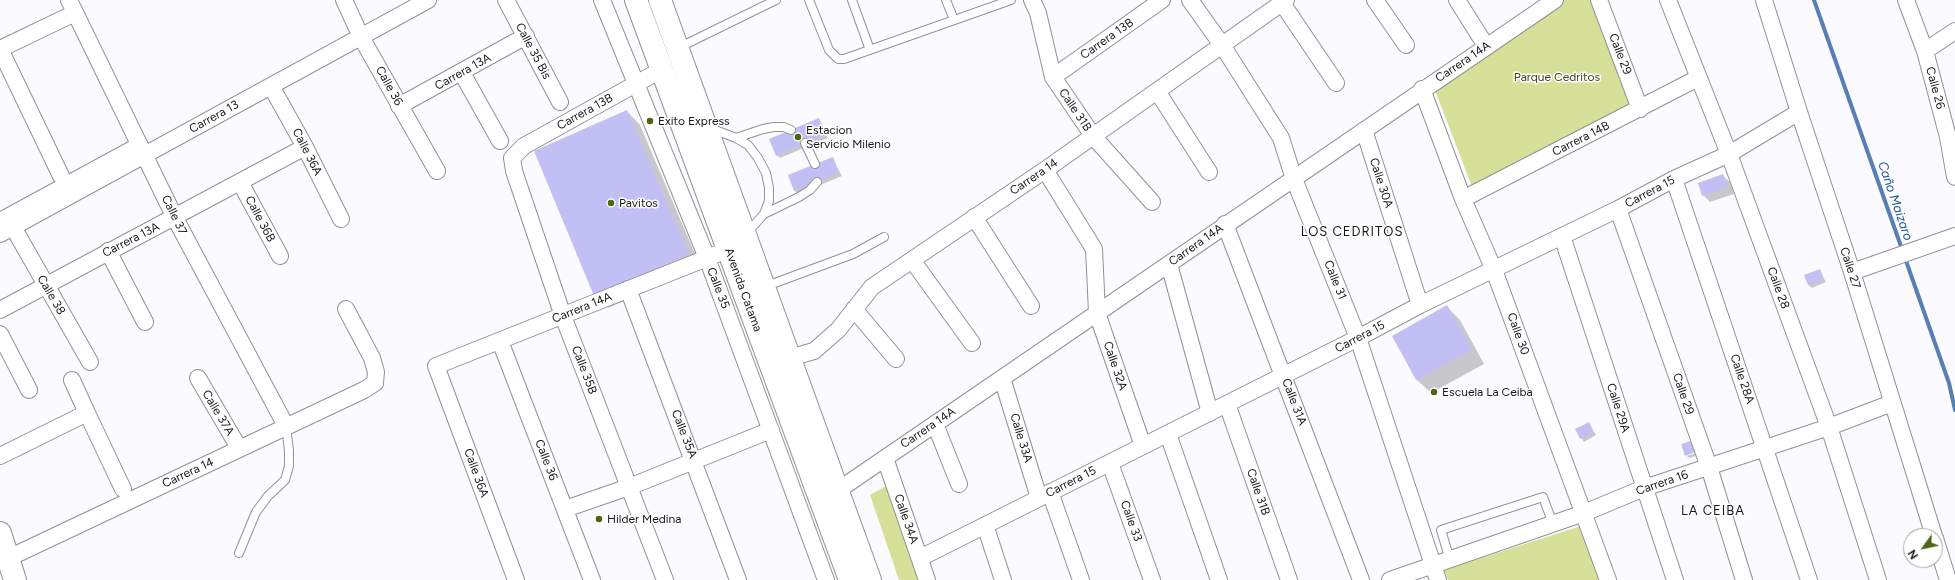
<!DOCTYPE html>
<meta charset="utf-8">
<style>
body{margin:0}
#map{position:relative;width:1955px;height:580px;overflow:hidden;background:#fbfbff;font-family:Figtree,sans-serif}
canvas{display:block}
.north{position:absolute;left:1903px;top:528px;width:40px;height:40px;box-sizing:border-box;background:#fff;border:1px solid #a2a2a3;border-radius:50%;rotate:237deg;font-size:11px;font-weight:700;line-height:16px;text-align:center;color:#171719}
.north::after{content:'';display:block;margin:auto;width:14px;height:18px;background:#4c6516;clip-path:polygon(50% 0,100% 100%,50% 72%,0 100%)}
</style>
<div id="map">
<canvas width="1955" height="580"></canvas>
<div class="north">N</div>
</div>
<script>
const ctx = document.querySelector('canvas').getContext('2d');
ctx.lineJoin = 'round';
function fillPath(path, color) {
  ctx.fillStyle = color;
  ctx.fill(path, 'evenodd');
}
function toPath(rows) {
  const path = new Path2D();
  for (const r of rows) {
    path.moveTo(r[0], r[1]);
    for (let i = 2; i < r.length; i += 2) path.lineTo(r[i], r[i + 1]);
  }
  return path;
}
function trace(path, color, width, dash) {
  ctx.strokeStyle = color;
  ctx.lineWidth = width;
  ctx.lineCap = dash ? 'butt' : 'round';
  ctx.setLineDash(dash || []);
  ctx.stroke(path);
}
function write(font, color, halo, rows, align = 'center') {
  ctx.font = font + ' Figtree,sans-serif';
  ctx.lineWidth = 3;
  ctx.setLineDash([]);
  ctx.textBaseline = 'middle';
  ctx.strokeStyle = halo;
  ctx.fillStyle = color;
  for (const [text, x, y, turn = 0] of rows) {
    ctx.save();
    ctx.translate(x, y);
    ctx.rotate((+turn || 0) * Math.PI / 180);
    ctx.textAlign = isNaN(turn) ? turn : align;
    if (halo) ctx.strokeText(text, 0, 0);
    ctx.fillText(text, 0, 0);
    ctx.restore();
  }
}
const green = toPath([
 [1556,0,1598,0,1638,108,1474,192,1433,85],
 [888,485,922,580,899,580,870,495],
 [1584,525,1601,580,1448,580,1444,570]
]);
const shadow = toPath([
 [627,111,640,125,701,268,608,308,594,295],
 [819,120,828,138,780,158,777,155],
 [832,158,842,176,798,194,795,191,789,176],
 [1723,176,1730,182,1734,194,1710,202,1703,195],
 [1819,270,1826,282,1812,288,1808,285],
 [1447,307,1460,320,1484,364,1431,393,1417,380,1393,336],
 [1588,423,1596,435,1584,442,1576,430],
 [1699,452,1700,455,1689,458,1687,456]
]);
const stream = toPath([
 [1814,0,1903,252],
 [1905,258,1949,383,1955,410]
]);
const building = toPath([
 [627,110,689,254,594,296,534,151],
 [819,118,826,134,776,156,769,139],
 [833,157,839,172,794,191,788,175],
 [1723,174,1728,187,1702,196,1698,183],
 [1820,269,1824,279,1808,285,1804,275],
 [1447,305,1472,350,1416,380,1392,336],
 [1589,422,1594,432,1580,439,1575,429],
 [1694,440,1698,451,1685,456,1681,444]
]);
const lane = toPath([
 [809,0,829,50,838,59,844,59,1011,0],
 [852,0,870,50],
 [946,0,954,20],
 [678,48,776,0],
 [710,128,736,138,748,145,758,158,766,173,769,188,769,201,764,214,746,234],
 [736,138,763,129,774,127,784,127,791,130],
 [805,143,815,164],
 [764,214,799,197,810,190,817,182],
 [764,287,853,254,884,237],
 [239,553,256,512,268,496,285,480,289,466,289,451,286,426],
 [1450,560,1441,530,1543,497,1553,524]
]);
const street = toPath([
 [69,0,175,218,286,426],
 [344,0,361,37,437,171],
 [506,0,560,102],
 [602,0,707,258,826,580],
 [1032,0,1038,13,1053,77,1093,136,1152,202],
 [1190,0,1222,45,1281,138,1294,179,1358,338,1438,580],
 [1280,0,1336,83],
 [1375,0,1406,45],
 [1457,0,1486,46],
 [1599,0,1640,109],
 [1668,0,1729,154,1829,427,1878,580],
 [1764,0,1799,112,1852,272,1934,536],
 [1906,0,1925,51,1948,137,1955,177],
 [0,49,61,176],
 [0,49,75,13],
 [1925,51,1955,31],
 [661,70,524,146,512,158,514,171,563,316,665,580],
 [462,73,500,141],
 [1053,77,1162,0],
 [271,86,305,147,341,219],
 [1422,89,1463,199,1494,270,1608,580],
 [1157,91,1209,172],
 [399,106,526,36],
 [1364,130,1420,305],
 [1045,170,1094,249,1097,313,1143,446],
 [1674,179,1809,580],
 [240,182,280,256],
 [1463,199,1698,78],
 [1618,209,1709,467,1744,580],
 [974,217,1031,306],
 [0,221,140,145],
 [1225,224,1361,580],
 [13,227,90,362],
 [0,234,428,0],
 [1562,236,1675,580],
 [108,251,145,322],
 [912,260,972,343],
 [1169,264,1210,413],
 [1852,272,1955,236],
 [628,289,738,580],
 [854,309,896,359],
 [0,310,305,147],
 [0,334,29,390],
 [500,341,592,580],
 [789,358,814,351,838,330,872,287,1045,170,1286,0],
 [198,378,239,448],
 [1002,378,1039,498],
 [1227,404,1289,580],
 [87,413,123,489],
 [935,424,959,484],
 [1168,434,1219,580],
 [0,456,87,413,72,380],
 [885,458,927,580],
 [1110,463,1152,580],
 [837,491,1555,0],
 [1050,492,1081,580],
 [565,509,629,487,771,430],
 [985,525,1003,580],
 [1935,538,1948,580],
 [920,558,1358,338,1420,305,1618,209,1674,179,1729,154,1799,112],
 [0,562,364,390,375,383,376,372,372,358,346,309],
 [516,580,436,366,717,254],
 [1390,580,1584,513,1644,488,1829,427,1892,403]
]);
const secondary = toPath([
 [636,0,850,580],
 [660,0,870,580],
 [0,533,15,580]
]);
const markers = [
 [650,121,4,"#4c6516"],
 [798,137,4,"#4c6516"],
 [611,203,4,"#4c6516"],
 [1434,392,4,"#4c6516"],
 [599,519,4,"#4c6516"]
];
const streetNames = [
 ["Carrera 13B",1107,39,-35],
 ["Calle 35 Bis",533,51,62],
 ["Calle 29",1620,54,69],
 ["Carrera 14A",1463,62,-34],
 ["Carrera 13A",463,72,-29],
 ["Calle 36",389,86,61],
 ["Calle 26",1935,88,75],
 ["Calle 31B",1075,110,56],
 ["Carrera 13B",585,112,-29],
 ["Carrera 13",214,117,-29],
 ["Carrera 14B",1581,139,-27],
 ["Calle 36A",307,152,63],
 ["Carrera 14",1034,177,-34],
 ["Calle 30A",1381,183,72],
 ["Carrera 15",1650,192,-28],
 ["Calle 37",174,215,64],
 ["Calle 36B",260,219,62],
 ["Carrera 13A",131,240,-27],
 ["Carrera 14A",1196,245,-35],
 ["Calle 27",1850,268,72],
 ["Calle 31",1335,280,68],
 ["Calle 35",718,288,69],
 ["Calle 28",1778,288,70],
 ["Avenida Catama",743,290,70],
 ["Calle 38",51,295,60],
 ["Carrera 14A",582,308,-22],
 ["Calle 30",1518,334,70],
 ["Carrera 15",1360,337,-28],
 ["Calle 32A",1115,366,71],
 ["Calle 35B",584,370,69],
 ["Calle 28A",1742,379,71],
 ["Calle 29",1683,394,71],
 ["Calle 31A",1294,402,69],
 ["Calle 29A",1618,408,72],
 ["Calle 37A",218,413,59],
 ["Carrera 14A",928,428,-34],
 ["Calle 35A",684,434,69],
 ["Calle 33A",1021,438,73],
 ["Calle 36",546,460,69],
 ["Carrera 14",188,473,-25],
 ["Calle 36A",476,473,70],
 ["Carrera 15",1071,482,-27],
 ["Carrera 16",1662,483,-19],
 ["Calle 31B",1258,492,71],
 ["Calle 34A",906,519,71],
 ["Calle 33",1131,521,70]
];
const parkNames = [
 ["Parque Cedritos",1557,77]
];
const poiNames = [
 ["Exito Express",658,121],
 ["Estacion",806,130],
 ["Servicio Milenio",806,144],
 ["Pavitos",619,203],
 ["Escuela La Ceiba",1442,392],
 ["Hilder Medina",607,519]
];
const waterNames = [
 ["Caño Maizaro",1895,201,71]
];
const neighbourhoodNames = [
 ["LOS CEDRITOS",1352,232],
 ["LA CEIBA",1713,511]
];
fillPath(green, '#d7e098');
fillPath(shadow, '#0003');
trace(stream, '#577fb2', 4);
fillPath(building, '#c1bff3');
trace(lane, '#919196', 10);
trace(street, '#919196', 18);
trace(secondary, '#919196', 24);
trace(lane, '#fff', 8);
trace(street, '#fff', 16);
trace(secondary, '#fff', 22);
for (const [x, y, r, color] of markers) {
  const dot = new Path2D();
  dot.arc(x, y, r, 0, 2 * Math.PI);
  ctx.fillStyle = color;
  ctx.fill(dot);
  trace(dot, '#fff', 1.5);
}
write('12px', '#171719', '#fff', streetNames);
write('12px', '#3e421a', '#fff', parkNames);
write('12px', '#171719', '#fff', poiNames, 'left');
write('italic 13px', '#1d5596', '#fff', waterNames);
ctx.letterSpacing = '1px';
write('13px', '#171719', '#fff', neighbourhoodNames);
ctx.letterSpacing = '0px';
</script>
